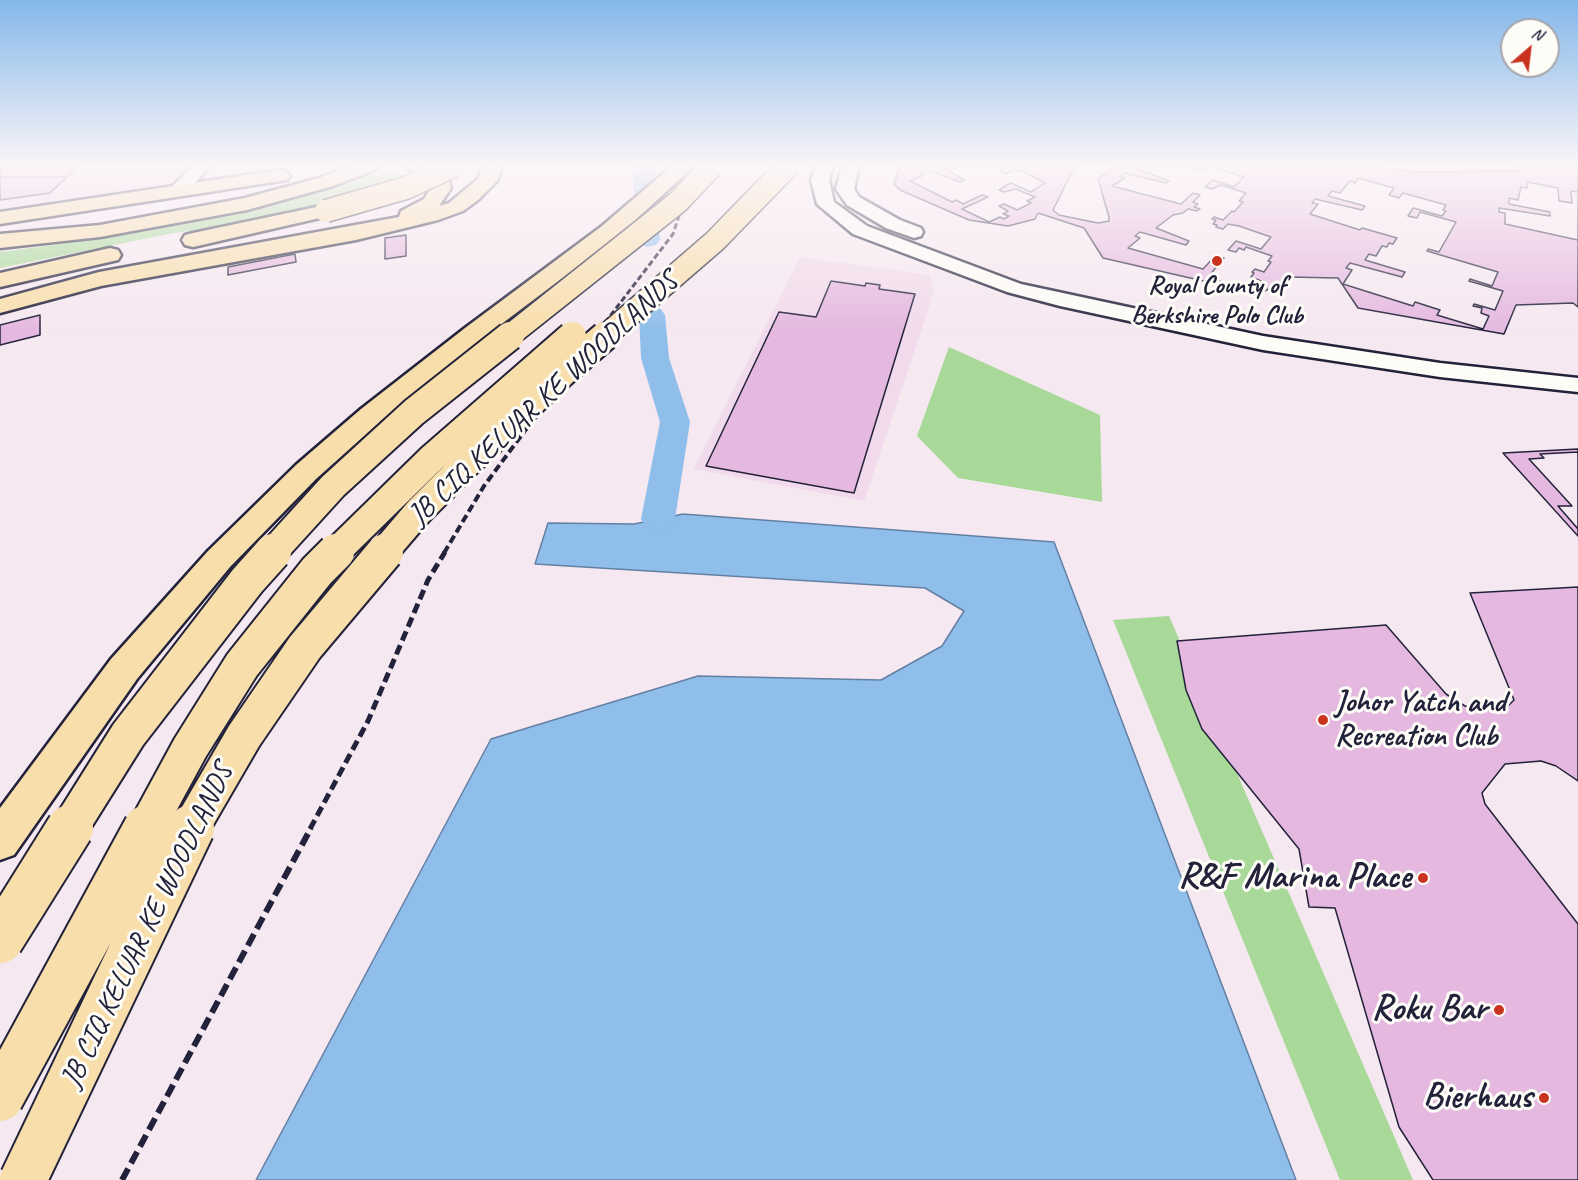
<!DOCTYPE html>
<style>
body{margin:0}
#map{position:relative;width:1578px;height:1180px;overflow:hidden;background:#f6e8f0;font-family:Caveat,sans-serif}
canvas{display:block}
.north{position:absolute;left:1500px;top:18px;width:60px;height:60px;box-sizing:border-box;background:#fdfcf7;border:2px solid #a5a5ac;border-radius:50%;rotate:28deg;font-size:16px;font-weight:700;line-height:24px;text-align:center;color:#22223b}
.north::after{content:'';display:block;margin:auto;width:21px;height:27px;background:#c8321e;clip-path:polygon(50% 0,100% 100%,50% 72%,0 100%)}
</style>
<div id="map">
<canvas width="1578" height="1180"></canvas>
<div class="north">N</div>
</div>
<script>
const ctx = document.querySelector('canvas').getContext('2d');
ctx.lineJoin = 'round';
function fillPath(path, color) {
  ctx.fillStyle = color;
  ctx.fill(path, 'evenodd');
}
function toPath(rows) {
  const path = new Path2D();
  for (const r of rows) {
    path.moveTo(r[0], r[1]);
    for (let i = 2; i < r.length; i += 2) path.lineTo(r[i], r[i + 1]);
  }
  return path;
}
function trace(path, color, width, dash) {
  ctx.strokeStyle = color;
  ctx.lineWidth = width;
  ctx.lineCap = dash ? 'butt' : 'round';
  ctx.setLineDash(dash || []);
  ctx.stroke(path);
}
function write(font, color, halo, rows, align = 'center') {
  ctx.font = font + ' Caveat,sans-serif';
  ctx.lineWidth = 6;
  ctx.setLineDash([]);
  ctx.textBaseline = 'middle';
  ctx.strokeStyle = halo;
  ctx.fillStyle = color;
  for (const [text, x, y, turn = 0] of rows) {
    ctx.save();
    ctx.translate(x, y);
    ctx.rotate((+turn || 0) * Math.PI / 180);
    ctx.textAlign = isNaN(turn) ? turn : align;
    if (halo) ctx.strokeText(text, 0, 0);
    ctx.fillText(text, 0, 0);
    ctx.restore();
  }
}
const built = toPath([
 [0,166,194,166,172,189,0,210],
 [800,257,930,275,934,292,864,501,694,469]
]);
const green = toPath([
 [387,172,402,174,408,178,409,198,395,204,377,208,174,233,0,268,0,252,99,239,235,214,321,191,361,177],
 [949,347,1100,415,1102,502,958,478,917,436],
 [1169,616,1413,1180,1340,1180,1113,620]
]);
const water = toPath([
 [683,514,1054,542,1296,1180,256,1180,491,739,698,676,881,680,942,646,964,611,925,588,535,564,548,523,634,524,683,514]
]);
const canal = toPath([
 [633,166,655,166,660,240,656,245,648,247,640,245,636,240,633,166],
 [652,307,661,309,665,315,669,358,690,422,675,519,670,527,658,531,646,527,641,519,660,422,641,358,639,315,643,309,652,307]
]);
const building = toPath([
 [0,166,79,166,76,169,0,169,0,166],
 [900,166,1075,166,1053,210,1059,215,1098,223,1109,221,1109,217,1098,179,1115,166,1364,166,1416,172,1522,171,1517,166,1578,166,1578,307,1573,303,1516,305,1504,334,1358,308,1338,278,1288,277,1260,294,1103,258,1084,228,1038,213,1035,219,1008,226,969,220,900,190,894,184,900,166],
 [946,166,1006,166,1000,171,1006,174,1014,170,1024,172,1045,183,1031,192,1011,183,1005,186,1006,186,999,190,1004,192,1016,189,1035,197,1027,201,1031,203,1017,210,1004,204,999,206,1008,211,1003,214,1009,216,1004,219,1000,217,989,222,962,209,988,197,982,195,963,204,956,200,952,202,910,181,924,175,920,173,928,170,960,182,965,180,943,168,946,166],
 [1142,166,1193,166,1193,168,1202,171,1207,167,1215,168,1244,177,1234,187,1213,180,1205,187,1212,189,1221,185,1246,193,1239,201,1243,202,1234,212,1232,211,1223,220,1214,217,1212,219,1216,220,1213,224,1217,225,1216,227,1223,229,1228,224,1239,226,1271,237,1261,249,1236,241,1228,250,1236,252,1239,248,1244,250,1246,247,1272,256,1268,261,1271,262,1264,272,1255,269,1252,272,1254,273,1251,277,1261,281,1258,284,1252,282,1245,290,1208,277,1224,258,1215,256,1203,269,1128,248,1140,238,1135,236,1140,232,1186,245,1189,241,1156,228,1173,215,1183,213,1188,209,1197,211,1200,209,1194,207,1198,204,1193,202,1200,195,1193,193,1181,204,1112,186,1125,178,1120,177,1124,173,1166,183,1169,181,1138,169,1142,166],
 [0,169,76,169,67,177,0,177,0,169],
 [0,177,67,177,50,193,0,200,0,177],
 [1358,178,1394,188,1389,195,1399,198,1403,193,1446,205,1443,210,1446,211,1442,216,1413,208,1408,216,1417,218,1420,212,1456,222,1439,252,1428,249,1427,251,1498,272,1492,286,1470,279,1469,281,1503,291,1495,310,1474,304,1473,306,1482,308,1481,313,1489,316,1483,329,1437,315,1440,310,1415,302,1413,306,1343,284,1352,270,1346,268,1350,263,1402,277,1405,272,1365,260,1369,254,1376,256,1382,246,1387,247,1389,243,1393,244,1397,238,1362,228,1360,230,1310,214,1318,204,1312,203,1315,199,1362,210,1365,206,1328,196,1332,191,1340,193,1350,181,1355,183,1358,178],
 [1527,182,1558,188,1559,201,1572,203,1571,191,1578,192,1578,240,1505,224,1505,213,1499,212,1499,208,1550,216,1550,212,1509,204,1509,198,1518,200,1521,187,1527,188,1527,182],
 [406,235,406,256,385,259,385,238,406,235],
 [295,254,296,262,228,275,228,267,295,254],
 [831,281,865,286,866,283,880,285,879,289,915,294,854,493,706,466,779,312,816,317,831,281],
 [40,315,40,335,0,345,0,325,40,315],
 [1578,449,1578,536,1503,453,1578,449],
 [1578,452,1578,529,1558,506,1572,506,1529,459,1544,458,1540,454,1578,452],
 [1578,587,1578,781,1556,766,1541,761,1505,764,1482,793,1485,804,1578,924,1578,1180,1433,1180,1399,1127,1335,908,1309,907,1299,849,1202,729,1186,690,1177,641,1386,625,1446,694,1465,706,1484,710,1506,708,1514,700,1470,593,1578,587]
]);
const minor = toPath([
 [192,166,210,166,185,194,173,194,170,190,173,186,192,166],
 [816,166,833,166,829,180,834,202,867,226,1021,284,1263,336,1440,363,1578,378,1578,392,1440,377,1263,350,1060,306,1007,292,853,234,817,204,811,180,816,166],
 [842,166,859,166,854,189,859,197,900,220,921,228,923,232,921,236,914,238,886,228,847,205,836,189,842,166]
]);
const primary = toPath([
 [349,166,378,166,375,170,333,186,247,210,100,237,0,248,0,234,100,225,245,198,319,178,349,166],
 [406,166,437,166,447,174,451,188,439,206,449,203,478,179,482,166,502,166,497,181,478,200,463,211,438,220,356,240,101,286,0,313,0,299,99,272,399,217,401,211,424,199,431,188,430,180,420,173,409,170,406,166],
 [280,170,287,172,290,176,287,180,0,224,0,212,280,170],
 [326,205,333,207,337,211,333,215,193,247,185,245,182,240,185,235,193,233,326,205],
 [110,248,118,250,121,255,118,260,0,287,0,273,110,248]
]);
const trunk = toPath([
 [672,166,694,166,618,236,483,338,381,421,316,479,230,567,137,679,14,855,0,860,0,808,111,659,208,551,296,465,361,409,465,328,602,226,672,166]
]);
const railFar3 = toPath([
 [594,337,673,234,683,204,691,166]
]);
const railFar2 = toPath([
 [444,553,484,486,595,336]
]);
const railFar1 = toPath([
 [310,829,368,721,428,580,445,552]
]);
const rail = toPath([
 [122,1180,311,828]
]);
const primaryBridge = toPath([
 [326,211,406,188,453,166]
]);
const trunkBridgeFar3 = toPath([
 [508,337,678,202,712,166],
 [571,337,574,334],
 [604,337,715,241,788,166]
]);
const trunkBridgeFar2 = toPath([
 [272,553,333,486,414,412,510,336],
 [335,553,432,458,572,336],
 [383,553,418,512,470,460,562,373,605,336]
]);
const trunkBridgeFar1 = toPath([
 [69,829,128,735,247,581,273,552],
 [146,829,190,748,242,665,317,571,336,552],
 [190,829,244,736,305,647,385,552]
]);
const trunkBridge = toPath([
 [0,940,70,828],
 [0,1098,147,828],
 [23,1180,191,828]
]);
const markers = [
 [1217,261,6,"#c8321e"],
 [1323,720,6,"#c8321e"],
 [1423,878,6,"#c8321e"],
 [1499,1010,6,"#c8321e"],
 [1544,1098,6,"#c8321e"]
];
const farPoinames = [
 ["Royal County of",1217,286],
 ["Berkshire Polo Club",1217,316]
];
const streetNames = [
 ["JB CIQ KELUAR KE WOODLANDS",544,399,-43],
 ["JB CIQ KELUAR KE WOODLANDS",148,926,-64]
];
const poiNames = [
 ["Johor Yatch and",1335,703],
 ["Recreation Club",1335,737]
];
const nearPoinames = [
 ["R&F Marina Place",1411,878],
 ["Roku Bar",1487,1010],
 ["Bierhaus",1532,1098]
];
fillPath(built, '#f1daeb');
fillPath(green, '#a8d999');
fillPath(water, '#8fbeea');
trace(water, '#6380a4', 1.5);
fillPath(canal, '#8fbeea');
fillPath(building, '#e5b9df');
trace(building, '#22223b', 1.5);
trace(minor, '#22223b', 5);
trace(primary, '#22223b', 5);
trace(trunk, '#22223b', 5);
fillPath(minor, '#fdfcf7');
fillPath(primary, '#f8deab');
fillPath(trunk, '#f8deab');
trace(railFar3, '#22223b', 3, [6, 3]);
trace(railFar2, '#22223b', 4, [8, 4]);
trace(railFar1, '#22223b', 5, [10, 5]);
trace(rail, '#22223b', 6, [13, 6]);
trace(primaryBridge, '#22223b', 25, []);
trace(trunkBridgeFar3, '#22223b', 25, []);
trace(trunkBridgeFar2, '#22223b', 32, []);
trace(trunkBridgeFar1, '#22223b', 40, []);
trace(trunkBridge, '#22223b', 50, []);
trace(primaryBridge, '#f8deab', 22);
trace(trunkBridgeFar3, '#f8deab', 22);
trace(trunkBridgeFar2, '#f8deab', 28);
trace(trunkBridgeFar1, '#f8deab', 36);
trace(trunkBridge, '#f8deab', 46);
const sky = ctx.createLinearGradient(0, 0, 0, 332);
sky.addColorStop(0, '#84b8e9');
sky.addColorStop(0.5, '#fbf5f8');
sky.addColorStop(1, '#fbf5f800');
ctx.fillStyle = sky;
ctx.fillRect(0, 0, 1578, 332);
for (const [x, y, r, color] of markers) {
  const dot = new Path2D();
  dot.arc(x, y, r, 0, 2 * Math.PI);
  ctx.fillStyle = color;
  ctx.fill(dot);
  trace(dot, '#fdfcf7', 2);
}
write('bold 26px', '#22223b', '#fdfcf7', farPoinames);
write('30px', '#22223b', '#fdfcf7', streetNames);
write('bold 30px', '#22223b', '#fdfcf7', poiNames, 'left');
write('bold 36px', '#22223b', '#fdfcf7', nearPoinames, 'right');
</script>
